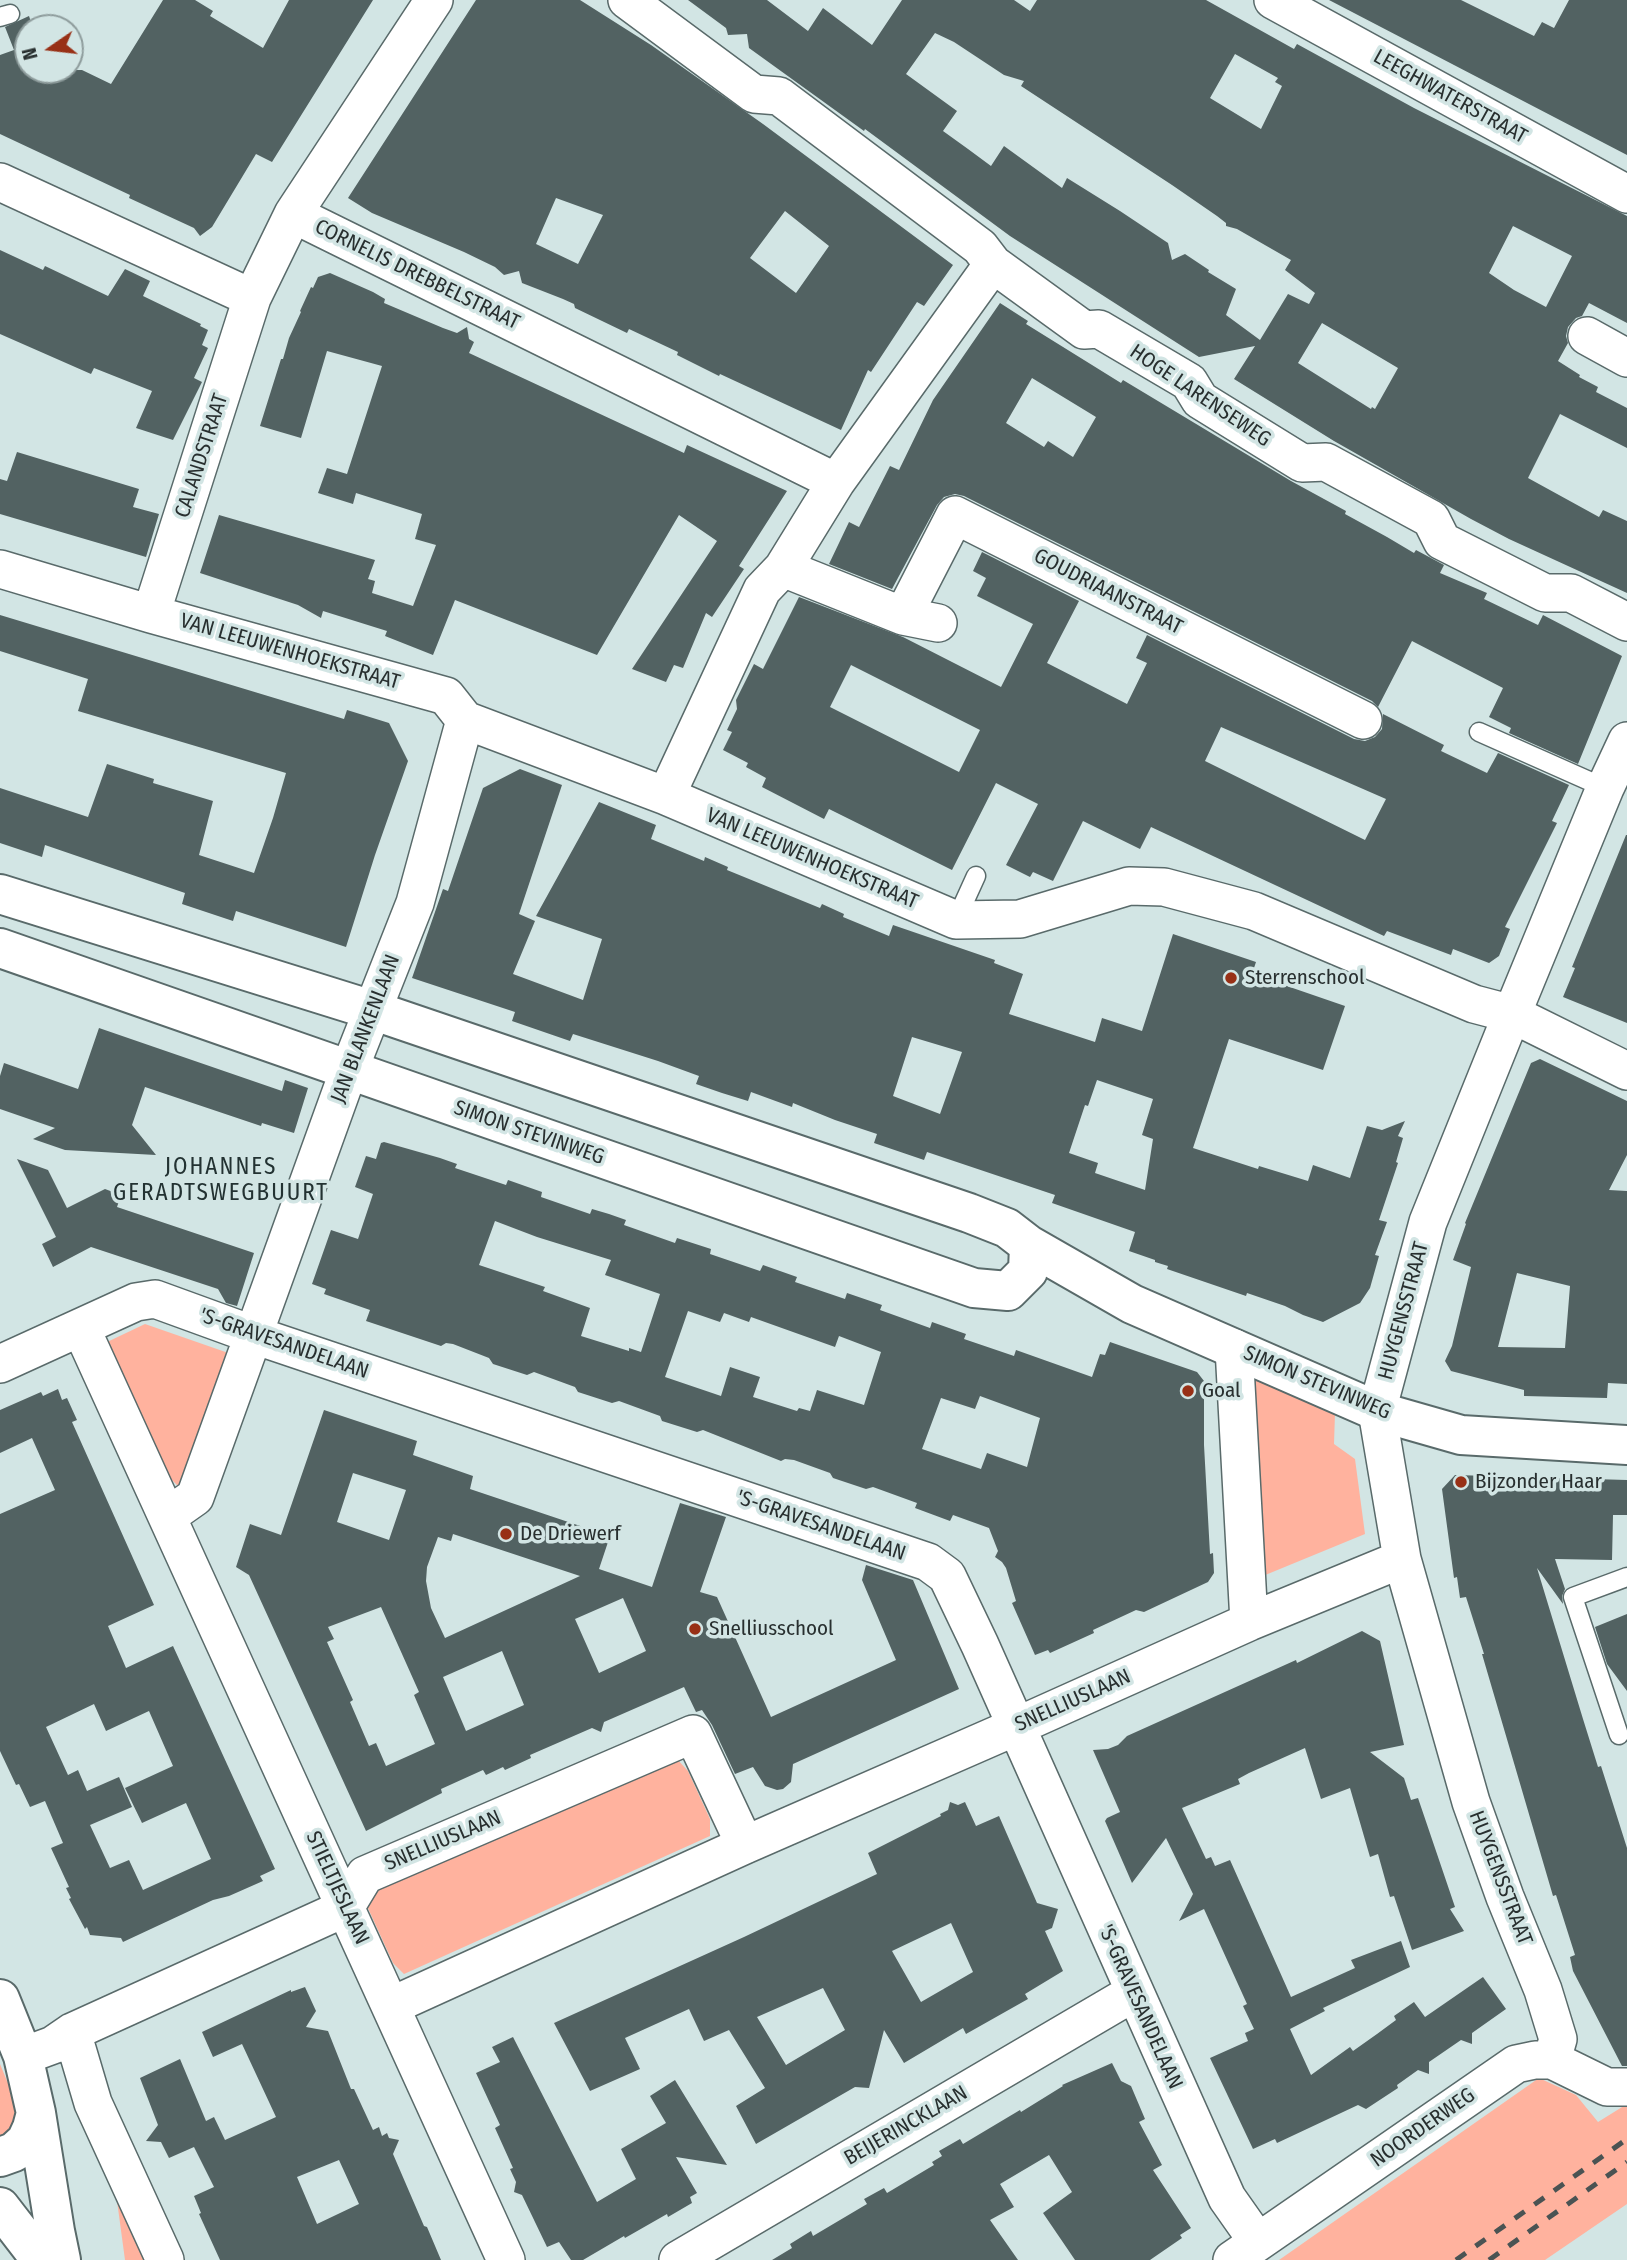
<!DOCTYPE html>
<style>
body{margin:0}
#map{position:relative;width:1627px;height:2260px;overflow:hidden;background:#d2e5e4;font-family:"Fira Sans Condensed",sans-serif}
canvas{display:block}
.north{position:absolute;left:14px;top:14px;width:70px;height:70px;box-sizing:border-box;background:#d2e5e4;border:2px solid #8e9c9c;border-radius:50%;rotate:256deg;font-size:19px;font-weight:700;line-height:28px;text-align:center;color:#282f2f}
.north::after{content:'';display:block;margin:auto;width:24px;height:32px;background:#983016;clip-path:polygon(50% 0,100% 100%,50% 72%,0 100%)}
</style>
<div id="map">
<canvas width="1627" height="2260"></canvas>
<div class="north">N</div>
</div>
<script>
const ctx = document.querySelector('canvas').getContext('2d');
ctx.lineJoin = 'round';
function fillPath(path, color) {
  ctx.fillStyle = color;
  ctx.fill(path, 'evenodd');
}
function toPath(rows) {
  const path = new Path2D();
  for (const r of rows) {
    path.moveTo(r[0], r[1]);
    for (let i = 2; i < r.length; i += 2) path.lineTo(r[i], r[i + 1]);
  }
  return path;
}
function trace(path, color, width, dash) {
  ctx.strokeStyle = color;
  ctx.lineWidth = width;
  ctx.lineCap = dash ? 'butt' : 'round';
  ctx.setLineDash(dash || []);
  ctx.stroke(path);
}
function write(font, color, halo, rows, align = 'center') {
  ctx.font = font + ' "Fira Sans Condensed",sans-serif';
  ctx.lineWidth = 7;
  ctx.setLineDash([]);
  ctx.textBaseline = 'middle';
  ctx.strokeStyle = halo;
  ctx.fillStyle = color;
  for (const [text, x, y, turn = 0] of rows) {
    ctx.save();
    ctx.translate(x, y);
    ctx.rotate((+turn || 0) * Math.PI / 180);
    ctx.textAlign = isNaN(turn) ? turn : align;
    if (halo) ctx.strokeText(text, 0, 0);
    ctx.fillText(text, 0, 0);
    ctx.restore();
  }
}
const green = toPath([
 [145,1324,237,1356,189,1485,178,1486,167,1475,105,1343],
 [1245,1373,1335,1413,1334,1444,1355,1459,1365,1534,1258,1578],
 [677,1759,688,1771,710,1819,710,1836,404,1974,393,1963,367,1906,367,1894],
 [0,2064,7,2081,25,2111,0,2142],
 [1539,2078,1576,2095,1598,2122,1627,2104,1627,2204,1545,2260,1279,2260],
 [115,2186,150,2260,125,2260]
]);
const building = toPath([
 [163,0,195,0,213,11,210,16,263,48,289,0,373,0,272,162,256,154,212,227,200,236,194,228,129,198,130,195,0,134,0,55,14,50,5,27,29,16,33,28,28,28,28,70,82,70,111,84],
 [476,0,580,0,651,45,763,124,953,265,924,306,917,302,871,372,868,370,841,430,720,374,719,376,677,355,678,352,629,329,627,333,575,308,574,304,563,299,522,283,519,271,504,275,495,267,464,252,372,213,348,198],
 [556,198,603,215,578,264,536,244],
 [785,211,829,246,796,293,750,258],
 [688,0,767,0,808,31,823,8,872,45,902,0,1014,0,1030,11,1037,0,1206,0,1294,49,1297,44,1414,108,1627,216,1627,323,1589,303,1582,316,1576,318,1568,327,1566,336,1568,343,1558,361,1580,375,1579,377,1598,387,1596,392,1627,408,1627,448,1560,414,1528,478,1599,517,1603,510,1627,521,1627,593,1509,539,1471,519,1334,441,1234,379,1255,346,1199,357,1010,236,865,129,864,131,749,48,747,34,728,35,726,28],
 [935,33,954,42,1004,75,1024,81,1021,86,1172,185,1217,216,1226,223,1226,226,1237,229,1291,260,1285,270,1315,293,1309,304,1288,294,1260,340,1226,315,1236,289,1208,272,1209,270,1185,254,1172,260,1168,243,1120,211,1067,178,1062,188,1004,146,991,166,968,149,943,131,957,111,906,74],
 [1235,54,1278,78,1275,82,1282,86,1261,129,1210,98],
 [1513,226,1572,256,1546,307,1514,290,1489,273],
 [1322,323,1398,368,1375,409,1372,407,1371,409,1298,363],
 [1329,0,1461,0,1534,36,1542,22,1554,28,1569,0,1627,0,1627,155],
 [0,250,43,270,45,266,108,296,125,269,150,281,143,296,201,324,200,326,208,330,202,345,208,348,194,378,202,382,173,440,136,428,152,391,94,368,91,374,0,334],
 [330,273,373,292,385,299,384,303,443,328,457,333,467,327,469,339,474,342,469,353,684,453,687,445,787,491,739,566,744,569,712,617,706,613,683,668,674,665,666,682,632,669,717,541,679,515,597,655,455,600,433,655,385,636,387,631,323,611,321,618,298,605,200,573,219,515,375,560,368,579,375,581,372,593,413,606,436,545,415,539,422,514,356,493,353,504,318,493,327,468,347,474,382,366,327,351,301,438,260,426,281,359,283,359,289,338,301,312,300,311,311,287,313,288,318,277],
 [1000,303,1028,321,1026,324,1121,383,1123,380,1291,481,1346,511,1345,514,1387,537,1414,553,1416,550,1444,565,1440,573,1487,593,1484,599,1538,625,1543,615,1622,656,1578,764,1509,733,1511,728,1489,717,1503,688,1412,641,1378,707,1372,701,964,496,955,494,944,497,937,505,892,589,829,564,849,522,859,527,890,466,899,470,933,400],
 [1032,378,1096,417,1073,457,1048,441,1044,447,1006,423],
 [17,452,139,489,133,507,159,514,146,557,0,514,0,479,7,481],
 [982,552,1079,601,1047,663,1127,704,1147,663,1136,658,1147,635,1354,739,1365,741,1375,737,1382,729,1383,714,1444,745,1441,751,1487,773,1498,753,1569,785,1552,821,1557,823,1505,927,1510,929,1499,956,1489,963,1453,949,1451,955,1387,931,1384,936,1151,827,1140,849,1083,821,1053,881,1033,872,1030,877,1006,865,1038,804,996,783,952,870,829,809,824,819,762,787,766,778,746,767,748,763,723,750,732,732,727,730,737,709,736,700,754,664,763,669,799,597,903,637,1001,687,1033,624,977,596,986,578,973,571],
 [851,665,980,730,959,772,830,707],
 [1221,727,1386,799,1365,840,1205,761],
 [0,615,344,719,347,710,389,723,408,761,375,855,346,947,236,911,233,921,182,904,185,893,45,845,42,857,0,843,0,788,88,817,107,764,154,779,153,783,213,801,199,855,254,873,273,818,286,773,78,711,88,679,0,651],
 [520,769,562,785,519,914,535,921,513,974,583,1000,602,939,536,916,599,802,656,825,651,839,704,861,705,857,728,867,727,870,820,908,822,904,844,914,843,917,889,936,893,925,995,960,994,963,1023,974,1009,1014,1095,1042,1102,1018,1142,1031,1173,934,1256,962,1252,974,1345,1006,1323,1070,1229,1039,1193,1148,1258,1169,1259,1166,1308,1181,1313,1165,1350,1178,1367,1126,1382,1130,1405,1121,1398,1136,1403,1138,1396,1162,1398,1163,1379,1220,1387,1222,1375,1255,1379,1256,1370,1288,1360,1303,1323,1322,1303,1315,1285,1306,1247,1293,1246,1296,1167,1269,1168,1266,1155,1262,1155,1260,1129,1251,1135,1232,1052,1203,1055,1195,927,1152,924,1160,874,1143,877,1134,835,1120,793,1103,792,1107,751,1092,748,1101,722,1093,696,1084,699,1076,658,1061,573,1034,570,1041,512,1021,515,1012,412,978,443,889,448,891,483,788],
 [912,1037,962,1052,940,1114,893,1096],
 [1097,1080,1153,1099,1142,1135,1153,1139,1145,1190,1095,1173,1098,1163,1069,1153,1085,1105,1088,1106],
 [1626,835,1627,835,1627,1023,1563,997,1575,968,1572,967],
 [99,1028,282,1091,285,1080,308,1088,294,1133,262,1123,261,1126,145,1087,132,1125,156,1155,65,1150,33,1139,55,1128,0,1109,0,1076,4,1063,78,1089],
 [1540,1059,1627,1101,1627,1155,1609,1190,1627,1191,1627,1384,1608,1383,1607,1398,1524,1396,1524,1390,1451,1371,1445,1361,1452,1346,1471,1267,1453,1260,1466,1224,1465,1223,1531,1063],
 [1517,1273,1570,1286,1565,1348,1498,1347],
 [384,1142,440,1158,457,1164,455,1168,506,1185,508,1180,542,1192,541,1197,590,1214,592,1209,609,1214,626,1220,624,1225,675,1243,677,1238,711,1249,710,1254,760,1271,763,1265,797,1277,795,1282,845,1299,847,1293,882,1305,880,1310,930,1328,932,1322,966,1334,964,1339,1014,1356,1016,1350,1092,1377,1100,1354,1105,1355,1110,1342,1197,1372,1204,1381,1204,1445,1210,1554,1213,1553,1214,1573,1208,1582,1144,1612,1136,1610,1093,1630,1094,1633,1050,1653,1048,1650,1035,1655,1012,1603,1016,1601,1006,1568,1002,1562,995,1557,998,1551,989,1528,953,1515,950,1521,915,1508,917,1503,873,1487,866,1489,833,1478,830,1473,794,1460,785,1459,781,1461,703,1430,697,1432,662,1421,660,1416,619,1401,612,1403,578,1392,575,1387,534,1372,527,1375,493,1364,489,1358,453,1344,446,1343,441,1346,366,1321,370,1310,324,1294,326,1289,312,1284,331,1230,358,1239,373,1194,355,1187,366,1156,376,1159,381,1143],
 [495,1221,537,1237,611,1260,605,1275,660,1294,641,1352,629,1348,629,1351,581,1336,590,1308,543,1291,545,1287,479,1265],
 [688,1311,720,1322,724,1313,749,1322,751,1317,835,1347,839,1336,881,1352,864,1405,817,1390,810,1411,799,1408,797,1411,753,1397,760,1377,730,1367,721,1396,665,1377],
 [980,1396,1040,1418,1027,1467,987,1453,981,1469,922,1449,941,1398,975,1409],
 [17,1159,48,1170,67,1208,105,1189,121,1195,117,1207,254,1253,237,1306,226,1303,218,1289,91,1247,53,1267,42,1244,56,1237],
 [58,1389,62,1400,67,1398,77,1420,72,1422,154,1605,108,1626,126,1668,173,1646,275,1869,260,1876,263,1881,229,1896,213,1900,123,1942,121,1938,90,1935,87,1927,85,1929,69,1899,71,1898,66,1888,69,1887,51,1848,63,1843,45,1801,30,1807,19,1784,16,1785,0,1751,0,1514,55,1490,32,1438,0,1453,0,1410,41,1392,43,1396],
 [94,1704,106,1731,149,1711,173,1766,125,1788,142,1823,186,1803,211,1859,143,1890,129,1860,110,1868,90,1825,132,1807,119,1777,87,1791,78,1770,68,1775,46,1727],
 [324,1410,417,1441,413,1455,473,1476,470,1489,610,1536,599,1569,652,1587,680,1503,726,1517,700,1592,717,1597,771,1717,896,1660,862,1580,866,1565,913,1580,959,1689,793,1764,791,1782,783,1789,777,1790,765,1786,753,1767,735,1774,712,1725,702,1710,696,1712,684,1687,604,1722,601,1732,592,1728,530,1755,531,1758,505,1770,503,1767,486,1775,483,1770,441,1789,442,1793,366,1831,249,1575,236,1567,250,1524,281,1535],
 [353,1473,406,1490,389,1540,337,1522],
 [453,1534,580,1576,445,1638,431,1608,426,1581,427,1567,438,1537,451,1541],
 [623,1598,646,1651,599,1673,575,1619],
 [381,1607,419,1692,414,1695,435,1744,386,1766,376,1743,369,1746,350,1702,353,1700,327,1642,334,1639,328,1627],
 [502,1651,524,1705,466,1731,443,1677],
 [1455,1475,1627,1480,1627,1515,1613,1515,1612,1560,1555,1559,1565,1589,1562,1596,1563,1604,1537,1568,1583,1719,1598,1767,1601,1766,1627,1848,1627,2066,1622,2066,1573,1971,1570,1957,1575,1955,1556,1895,1553,1896,1482,1654,1484,1654,1466,1597,1460,1598,1457,1577,1454,1578,1442,1489],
 [1627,1614,1627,1691,1607,1664,1595,1627],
 [1362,1631,1380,1641,1404,1745,1370,1752,1404,1778,1411,1800,1418,1798,1455,1907,1450,1909,1464,1931,1412,1950,1394,1896,1390,1897,1378,1854,1370,1857,1350,1788,1321,1799,1305,1748,1249,1773,1238,1779,1240,1784,1182,1808,1206,1859,1211,1857,1215,1866,1230,1860,1291,1997,1355,1968,1351,1960,1401,1941,1410,1967,1323,2008,1325,2011,1290,2029,1311,2075,1350,2047,1353,2051,1377,2034,1396,2020,1394,2016,1414,2002,1425,2017,1483,1977,1506,2009,1472,2033,1472,2044,1461,2040,1429,2062,1429,2074,1418,2070,1397,2085,1398,2088,1366,2109,1358,2105,1277,2143,1275,2139,1253,2149,1210,2058,1248,2041,1245,2033,1254,2029,1243,2006,1247,2004,1204,1909,1179,1921,1193,1894,1166,1838,1132,1883,1105,1821,1107,1818,1120,1812,1093,1750,1108,1749,1118,1745,1127,1736,1296,1660,1297,1663],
 [950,1802,958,1805,965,1802,976,1826,999,1816,1037,1903,1058,1909,1052,1928,1045,1931,1063,1971,1025,1994,1028,1999,966,2034,963,2028,904,2063,884,2030,869,2088,855,2087,756,2144,736,2106,765,2088,729,2030,704,2041,689,2009,625,2038,640,2069,590,2091,554,2023,744,1937,877,1874,868,1853,941,1816,940,1814,948,1810],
 [951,1923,973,1972,921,2002,892,1951],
 [823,1988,845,2030,786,2065,757,2017],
 [305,1987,316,2011,306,2027,328,2031,351,2089,354,2089,373,2130,379,2127,382,2136,387,2133,389,2138,399,2140,393,2154,424,2226,427,2227,441,2260,220,2260,199,2214,201,2213,194,2196,214,2187,194,2147,169,2158,161,2142,146,2141,158,2125,140,2078,180,2059,206,2121,214,2117,225,2140,276,2117,242,2044,213,2057,202,2032,291,1990,291,1992],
 [339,2160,359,2204,317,2224,297,2177],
 [513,2037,597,2202,636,2179,621,2149,666,2123,650,2096,675,2080,727,2165,676,2157,697,2193,690,2197,692,2203,668,2217,667,2214,625,2238,624,2236,583,2260,571,2260,559,2242,547,2247,522,2195,514,2192,516,2182,510,2169,513,2168,495,2128,500,2125,476,2073,500,2062,492,2047],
 [1112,2063,1121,2081,1131,2086,1145,2119,1139,2122,1162,2165,1153,2170,1191,2228,1180,2235,1182,2238,1150,2260,1075,2260,1043,2213,1072,2192,1049,2155,1000,2184,1014,2207,990,2220,1018,2260,772,2260,792,2248,790,2244,811,2231,813,2236,867,2204,864,2199,884,2188,887,2193,934,2165,932,2162,942,2156,939,2151,960,2139,963,2144,1020,2110,1021,2112,1063,2086,1062,2085]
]);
const lane = toPath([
 [0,17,10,14],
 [1479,732,1605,788],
 [956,920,976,876],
 [1619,1735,1573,1597,1627,1577]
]);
const street = toPath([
 [627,0,754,94,779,96,980,247,993,264,1084,330,1099,329,1189,382,1200,400,1302,463,1326,462,1431,519,1442,541,1545,593,1571,593,1627,622],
 [1273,0,1627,194],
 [0,182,252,298,293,214,836,482],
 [293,214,434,0],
 [1587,336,1627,358],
 [783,568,903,616,938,623],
 [0,569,151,614,446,696,465,720,666,796,956,920,1020,919,1129,886,1164,887,1254,911,1474,1004,1512,1014,1627,1071],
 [151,614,252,298],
 [903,616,955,515,1363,720],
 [666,796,762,590,783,568,836,482,993,264],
 [81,1328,506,2260],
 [1234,1348,1249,1622],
 [0,1364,136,1302,155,1299,254,1335,928,1562,947,1576,980,1645,1227,2198,1258,2242],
 [168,1516,195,1497,349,1070,415,903,465,720],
 [391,2006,745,1845,1015,1727,1249,1622,1402,1559],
 [72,2032,93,2103,165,2260],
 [23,2056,53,2045,72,2032,345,1908,365,1875,693,1734,745,1845],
 [1552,2060,1558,2039,1543,1990,1505,1897,1471,1802,1402,1559,1377,1411,1428,1222,1512,1014,1605,788,1627,741],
 [678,2260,1133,1993],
 [1232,2260,1516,2064,1535,2060,1552,2060,1607,2087,1627,2087]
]);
const secondary = toPath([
 [0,894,372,1010,969,1213,1007,1228,1029,1245,1132,1304,1377,1411,1461,1435,1627,1445],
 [0,948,974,1288,1008,1291,1028,1271,1029,1245]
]);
const primary = toPath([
 [0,1999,23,2056,36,2113,55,2231,61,2260],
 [0,2157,14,2152,26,2141,32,2128,36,2113],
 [0,2207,41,2260]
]);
const rail = toPath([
 [1456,2260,1627,2139],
 [1489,2260,1627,2162]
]);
const markers = [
 [1231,978,7,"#983016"],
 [1188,1391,7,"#983016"],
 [1461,1482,7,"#983016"],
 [506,1534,7,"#983016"],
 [695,1629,7,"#983016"]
];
const streetNames = [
 ["LEEGHWATERSTRAAT",1450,97,29],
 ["CORNELIS DREBBELSTRAAT",417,275,26],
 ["HOGE LARENSEWEG",1200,396,34],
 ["CALANDSTRAAT",202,456,-72],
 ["GOUDRIAANSTRAAT",1108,592,27],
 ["VAN LEEUWENHOEKSTRAAT",290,652,16],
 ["VAN LEEUWENHOEKSTRAAT",812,859,23],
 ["JAN BLANKENLAAN",366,1029,-69],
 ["SIMON STEVINWEG",529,1133,19],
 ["HUYGENSSTRAAT",1404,1311,-75],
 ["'S-GRAVESANDELAAN",284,1344,19],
 ["SIMON STEVINWEG",1317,1383,23],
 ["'S-GRAVESANDELAAN",821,1526,19],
 ["SNELLIUSLAAN",1073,1701,-24],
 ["SNELLIUSLAAN",443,1841,-23],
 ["HUYGENSSTRAAT",1500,1878,69],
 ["STIELTJESLAAN",337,1888,65],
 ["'S-GRAVESANDELAAN",1140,2007,66],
 ["BEIJERINCKLAAN",906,2126,-30],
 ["NOORDERWEG",1423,2128,-35]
];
const poiNames = [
 ["Sterrenschool",1245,978],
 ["Goal",1202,1391],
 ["Bijzonder Haar",1475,1482],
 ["De Driewerf",520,1534],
 ["Snelliusschool",709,1629]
];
const neighbourhoodNames = [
 ["JOHANNES",221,1168],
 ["GERADTSWEGBUURT",221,1194]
];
fillPath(green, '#ffb29e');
fillPath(building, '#526262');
trace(lane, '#596a6a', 21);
trace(street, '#596a6a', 40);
trace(secondary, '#596a6a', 42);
trace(primary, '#596a6a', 42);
trace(lane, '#fff', 18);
trace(street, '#fff', 37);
trace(secondary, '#fff', 38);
trace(primary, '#fff', 38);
trace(rail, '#4a5353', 5, [12, 12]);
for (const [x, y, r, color] of markers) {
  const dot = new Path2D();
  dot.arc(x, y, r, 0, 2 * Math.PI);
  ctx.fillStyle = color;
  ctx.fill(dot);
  trace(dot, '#d2e5e4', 2.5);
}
write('21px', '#282f2f', '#d2e5e4', streetNames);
write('21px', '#282f2f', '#d2e5e4', poiNames, 'left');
ctx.letterSpacing = '2px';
write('23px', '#233232', '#d2e5e4', neighbourhoodNames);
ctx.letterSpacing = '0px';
</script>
